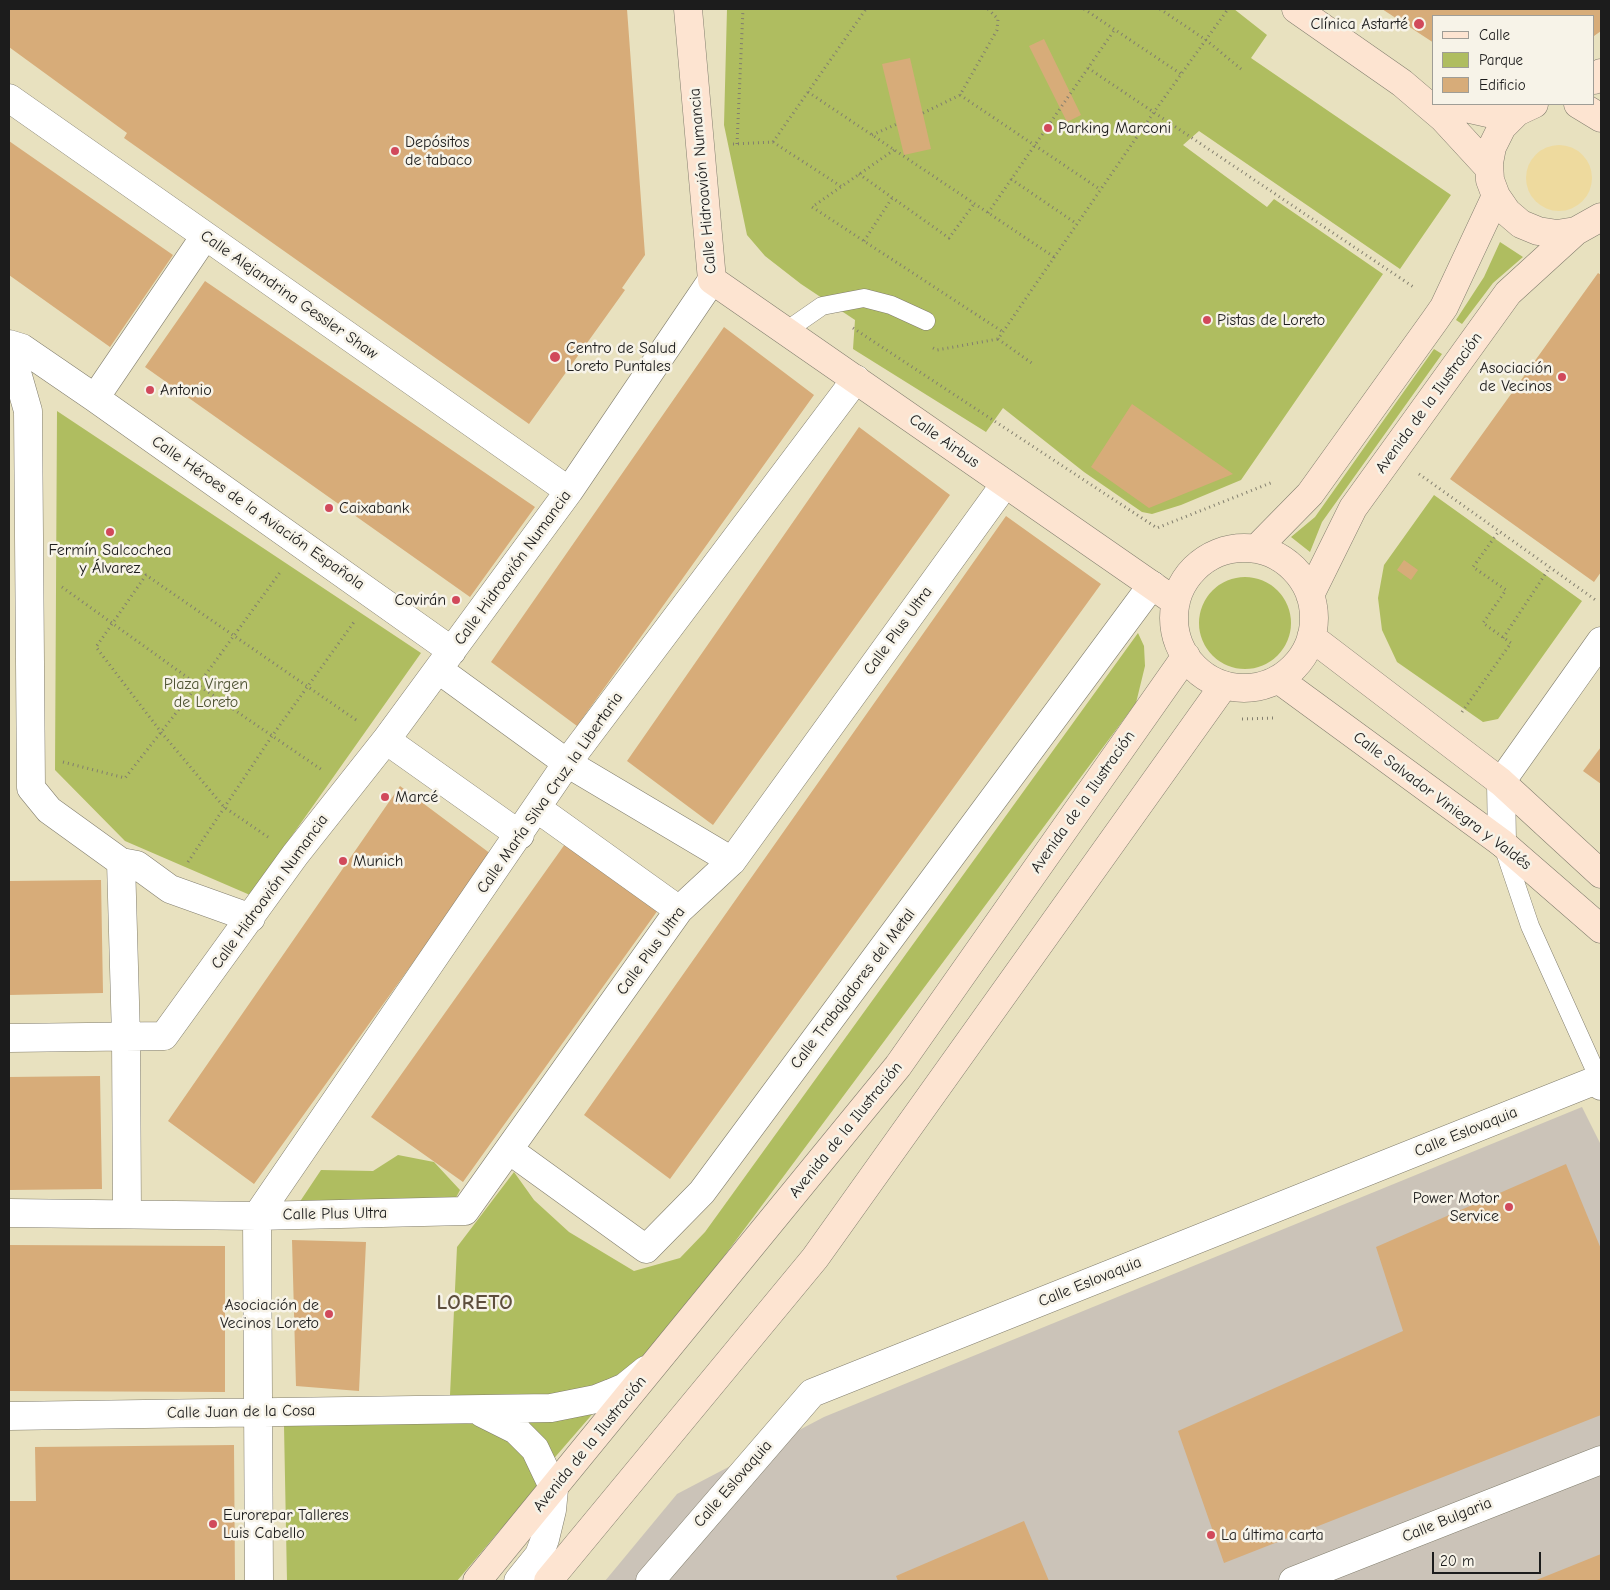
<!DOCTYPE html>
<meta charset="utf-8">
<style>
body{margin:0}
#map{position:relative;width:1610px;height:1590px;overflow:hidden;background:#e8e1bf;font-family:"Comic Neue",sans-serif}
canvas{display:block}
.frame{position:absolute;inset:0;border:10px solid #1c1c1c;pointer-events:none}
.legend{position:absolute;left:1432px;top:15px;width:162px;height:90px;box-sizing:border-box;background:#f7f3e8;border:1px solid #9f9d96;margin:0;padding:6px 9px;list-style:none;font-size:15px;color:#1c1c1c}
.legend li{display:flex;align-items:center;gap:10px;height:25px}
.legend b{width:25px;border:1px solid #9f9d96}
.scale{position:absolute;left:1432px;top:1552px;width:109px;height:22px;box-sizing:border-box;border:2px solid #1c1c1c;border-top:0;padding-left:6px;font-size:15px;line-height:18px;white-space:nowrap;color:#1c1c1c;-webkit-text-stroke:4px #f7f3e8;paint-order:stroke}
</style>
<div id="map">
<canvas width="1610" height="1590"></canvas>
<div class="frame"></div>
<ul class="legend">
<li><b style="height:6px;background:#fde4d1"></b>Calle</li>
<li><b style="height:14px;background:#afbd60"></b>Parque</li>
<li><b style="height:14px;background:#d7ac79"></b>Edificio</li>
</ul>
<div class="scale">20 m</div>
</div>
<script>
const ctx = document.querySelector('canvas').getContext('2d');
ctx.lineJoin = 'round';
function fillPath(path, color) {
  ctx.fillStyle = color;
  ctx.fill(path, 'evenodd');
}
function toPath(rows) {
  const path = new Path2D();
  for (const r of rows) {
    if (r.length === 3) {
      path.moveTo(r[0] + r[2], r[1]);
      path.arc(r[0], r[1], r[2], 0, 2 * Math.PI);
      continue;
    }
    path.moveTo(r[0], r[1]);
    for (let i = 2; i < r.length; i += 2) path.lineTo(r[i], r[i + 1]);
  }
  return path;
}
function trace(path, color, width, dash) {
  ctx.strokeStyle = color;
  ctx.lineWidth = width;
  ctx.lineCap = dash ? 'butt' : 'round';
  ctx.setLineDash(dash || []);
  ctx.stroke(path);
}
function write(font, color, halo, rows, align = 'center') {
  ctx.font = font + ' "Comic Neue",sans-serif';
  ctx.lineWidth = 5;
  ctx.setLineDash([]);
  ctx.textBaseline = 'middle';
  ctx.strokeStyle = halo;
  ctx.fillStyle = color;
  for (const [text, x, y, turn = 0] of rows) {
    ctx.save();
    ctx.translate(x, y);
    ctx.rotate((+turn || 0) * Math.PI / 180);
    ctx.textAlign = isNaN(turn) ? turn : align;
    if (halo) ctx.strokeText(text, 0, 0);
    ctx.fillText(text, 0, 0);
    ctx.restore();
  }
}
const industrial = toPath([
 [1582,1107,1601,1145,1601,1581,605,1581,677,1494,824,1417]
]);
const green = toPath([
 [727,9,1234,9,1267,35,1251,58,1451,195,1400,269,1199,131,1183,145,1267,207,1274,199,1383,274,1241,480,1181,505,1152,514,1142,512,1084,472,1003,408,986,432,853,349,855,320,801,284,765,256,747,235,724,125],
 [1500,242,1523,257,1493,283,1462,324,1456,320,1484,277],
 [1434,349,1442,354,1322,522,1310,552,1291,537,1315,517],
 [57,411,421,653,250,895,125,841,55,770],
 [1434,495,1582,601,1498,719,1483,722,1397,662,1382,630,1378,598,1384,565],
 [1245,623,46],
 [1138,633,1144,646,1145,666,1136,703,693,1298,550,1463,482,1404,450,1395,457,1247,514,1172,534,1200,569,1232,634,1271,680,1258,705,1232],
 [398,1155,434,1162,460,1190,446,1217,291,1215,321,1170,373,1171],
 [415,1418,494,1426,519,1449,537,1475,536,1494,500,1530,457,1581,287,1581,284,1426]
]);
const sand = toPath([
 [1559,178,33]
]);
const building = toPath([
 [9,9,627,9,645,255,622,288,625,290,529,424,124,138,127,133,9,47],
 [1382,9,1601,9,1601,31,1594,36,1594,16,1434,16,1434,43],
 [1044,39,1081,115,1067,122,1029,46],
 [910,58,931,149,904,155,882,64],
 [9,141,173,255,110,347,9,275],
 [1598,273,1601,275,1601,572,1594,582,1450,479],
 [205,281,535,507,470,597,145,367],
 [724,327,814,395,577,726,491,662],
 [1132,404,1233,474,1149,508,1091,467],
 [859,427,950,495,713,825,627,761],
 [1006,516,1101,584,670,1179,584,1115],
 [1404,560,1418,570,1411,580,1397,570],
 [1601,747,1601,784,1583,771],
 [400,786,491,854,254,1184,168,1121],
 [565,844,658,910,463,1182,371,1117],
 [101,880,103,993,9,995,9,881],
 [100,1076,102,1189,9,1190,9,1077],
 [1566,1164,1601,1249,1601,1415,1224,1563,1178,1431,1403,1331,1376,1247],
 [292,1240,366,1242,359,1391,296,1386],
 [9,1245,225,1246,225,1392,9,1391],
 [234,1445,235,1581,9,1581,9,1501,36,1501,35,1447],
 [1024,1521,1049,1581,898,1581,896,1576],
 [1601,1554,1601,1581,1534,1581]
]);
const path = toPath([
 [1084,9,1181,74],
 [1160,9,1206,40,1241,69],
 [1088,68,1415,288],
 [808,92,1054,257],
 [960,95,1101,190],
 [923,113,960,95,997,30,998,19,988,9],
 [872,135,897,124],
 [773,142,866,9],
 [733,144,773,142,842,187],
 [737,144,743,9],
 [894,150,812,207,1003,332],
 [859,174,949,238,974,204],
 [1011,179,1077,224],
 [988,213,1115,29],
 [864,241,892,198],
 [853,328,1157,528,1273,482],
 [998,339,1033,364],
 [933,348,937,350,998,339,1154,112,1228,9],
 [1419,474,1597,601],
 [62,587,198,685,281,571],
 [1503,638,1550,567],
 [1462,712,1511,643,1483,623,1506,590,1473,567,1499,531],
 [1242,719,1275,718],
 [63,762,125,778,198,685,322,770],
 [268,837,224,807,161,732,96,647,146,575,359,722],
 [188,862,272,736,354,622]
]);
const lane = toPath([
 [786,331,822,306,864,298,891,305,926,321],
 [1503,846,1530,926,1599,1079]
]);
const street = toPath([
 [9,98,569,491],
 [9,344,22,348,95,398,452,651],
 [9,364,18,376,28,411,31,788,49,810,121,862,137,865,170,889,251,918],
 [95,398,205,236],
 [439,670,567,763,732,861],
 [386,740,520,835],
 [538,809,679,910],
 [1502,843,1501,782,1601,641],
 [121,862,126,1037,127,1214],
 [9,1038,164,1036,295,855,386,740,569,491,712,280],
 [509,1150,646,1249,702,1192,1152,585],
 [9,1213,257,1216,465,1211,679,910,732,861,1005,484],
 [257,1216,567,763,856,379],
 [257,1216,259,1581],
 [482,1413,516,1430,535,1449,554,1489,552,1510,545,1539,539,1555,518,1581],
 [9,1416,551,1408,596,1399,611,1393,625,1387,646,1370],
 [650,1581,812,1393,1599,1079,1601,1086],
 [1293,1581,1601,1460]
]);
const secondary = toPath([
 [688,9,712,280,1176,602],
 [1296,9,1402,83,1443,118,1489,168],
 [1594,80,1601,73],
 [1448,104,1488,113,1517,112],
 [1534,104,1517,112,1502,127,1492,147,1489,163,1490,180,1496,196,1507,212,1521,224,1538,231,1557,234,1576,231,1601,217],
 [1578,104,1601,118],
 [1244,618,70],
 [1256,549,1310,494,1435,320,1444,307,1496,196],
 [1310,595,1353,508,1508,293,1576,231],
 [1311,637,1501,782,1601,874],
 [1278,679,1502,843,1601,929],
 [477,1581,898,1066,1186,656],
 [548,1581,815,1258,1224,685]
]);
const markers = [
 [1419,24,6,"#d1495b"],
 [1048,128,5,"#d1495b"],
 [395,151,5,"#d1495b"],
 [1207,320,5,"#d1495b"],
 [555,357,6,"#d1495b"],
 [1562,377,5,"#d1495b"],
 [150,390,5,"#d1495b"],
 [329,508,5,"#d1495b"],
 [110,532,5,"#d1495b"],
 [456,600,5,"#d1495b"],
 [385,797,5,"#d1495b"],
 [343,861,5,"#d1495b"],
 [1509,1207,5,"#d1495b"],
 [329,1314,5,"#d1495b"],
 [213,1524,5,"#d1495b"],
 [1211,1535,5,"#d1495b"]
];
const poiNames = [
 ["Clínica Astarté",1408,24,"right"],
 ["Parking Marconi",1058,128],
 ["Depósitos",405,142],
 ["de tabaco",405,160],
 ["Pistas de Loreto",1217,320],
 ["Centro de Salud",566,348],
 ["Loreto Puntales",566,366],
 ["Asociación",1552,368,"right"],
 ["de Vecinos",1552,386,"right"],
 ["Antonio",160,390],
 ["Caixabank",339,508],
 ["Fermín Salcochea",110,550,"center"],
 ["y Álvarez",110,568,"center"],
 ["Covirán",446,600,"right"],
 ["Marcé",395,797],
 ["Munich",353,861],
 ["Power Motor",1499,1198,"right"],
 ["Service",1499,1216,"right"],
 ["Asociación de",319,1305,"right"],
 ["Vecinos Loreto",319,1323,"right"],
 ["Eurorepar Talleres",223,1515],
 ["Luis Cabello",223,1533],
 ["La última carta",1221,1535]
];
const streetNames = [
 ["Calle Hidroavión Numancia",703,181,-95],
 ["Calle Alejandrina Gessler Shaw",289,295,35],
 ["Avenida de la Ilustración",1429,403,-54],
 ["Calle Airbus",944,441,35],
 ["Calle Héroes de la Aviación Española",258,513,35],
 ["Calle Hidroavión Numancia",513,568,-54],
 ["Calle Plus Ultra",898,631,-54],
 ["Calle María Silva Cruz, la Libertaria",550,793,-55],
 ["Calle Salvador Viniegra y Valdés",1442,801,37],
 ["Avenida de la Ilustración",1083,802,-55],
 ["Calle Hidroavión Numancia",270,892,-54],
 ["Calle Plus Ultra",651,951,-54],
 ["Calle Trabajadores del Metal",853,989,-53],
 ["Avenida de la Ilustración",846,1130,-51],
 ["Calle Eslovaquia",1466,1132,-22],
 ["Calle Plus Ultra",335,1214,-1],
 ["Calle Eslovaquia",1090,1282,-22],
 ["Calle Juan de la Cosa",241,1412,-1],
 ["Avenida de la Ilustración",590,1444,-51],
 ["Calle Eslovaquia",733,1484,-49],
 ["Calle Bulgaria",1447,1520,-22]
];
const parkNames = [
 ["Plaza Virgen",206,684],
 ["de Loreto",206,702]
];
const districtNames = [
 ["LORETO",475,1303]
];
fillPath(industrial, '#cbc3b8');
fillPath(green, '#afbd60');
fillPath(sand, '#eeda9e');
fillPath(building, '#d7ac79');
trace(lane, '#827e6e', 19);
trace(street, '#827e6e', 29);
trace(secondary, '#827e6e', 29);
trace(path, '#827e6e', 3, [1, 4]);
trace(lane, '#fff', 18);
trace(street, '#fff', 28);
trace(secondary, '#fde4d1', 28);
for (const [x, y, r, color] of markers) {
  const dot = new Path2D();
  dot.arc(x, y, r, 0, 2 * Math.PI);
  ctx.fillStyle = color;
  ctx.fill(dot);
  trace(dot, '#f7f3e8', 2);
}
write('16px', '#1c1c1c', '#f7f3e8', poiNames, 'left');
write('16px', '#1c1c1c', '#f7f3e8', streetNames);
write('16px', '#4f5434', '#f7f3e8', parkNames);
ctx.letterSpacing = '1px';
write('bold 21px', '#5d4e3d', '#f7f3e8', districtNames);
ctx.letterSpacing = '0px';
</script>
